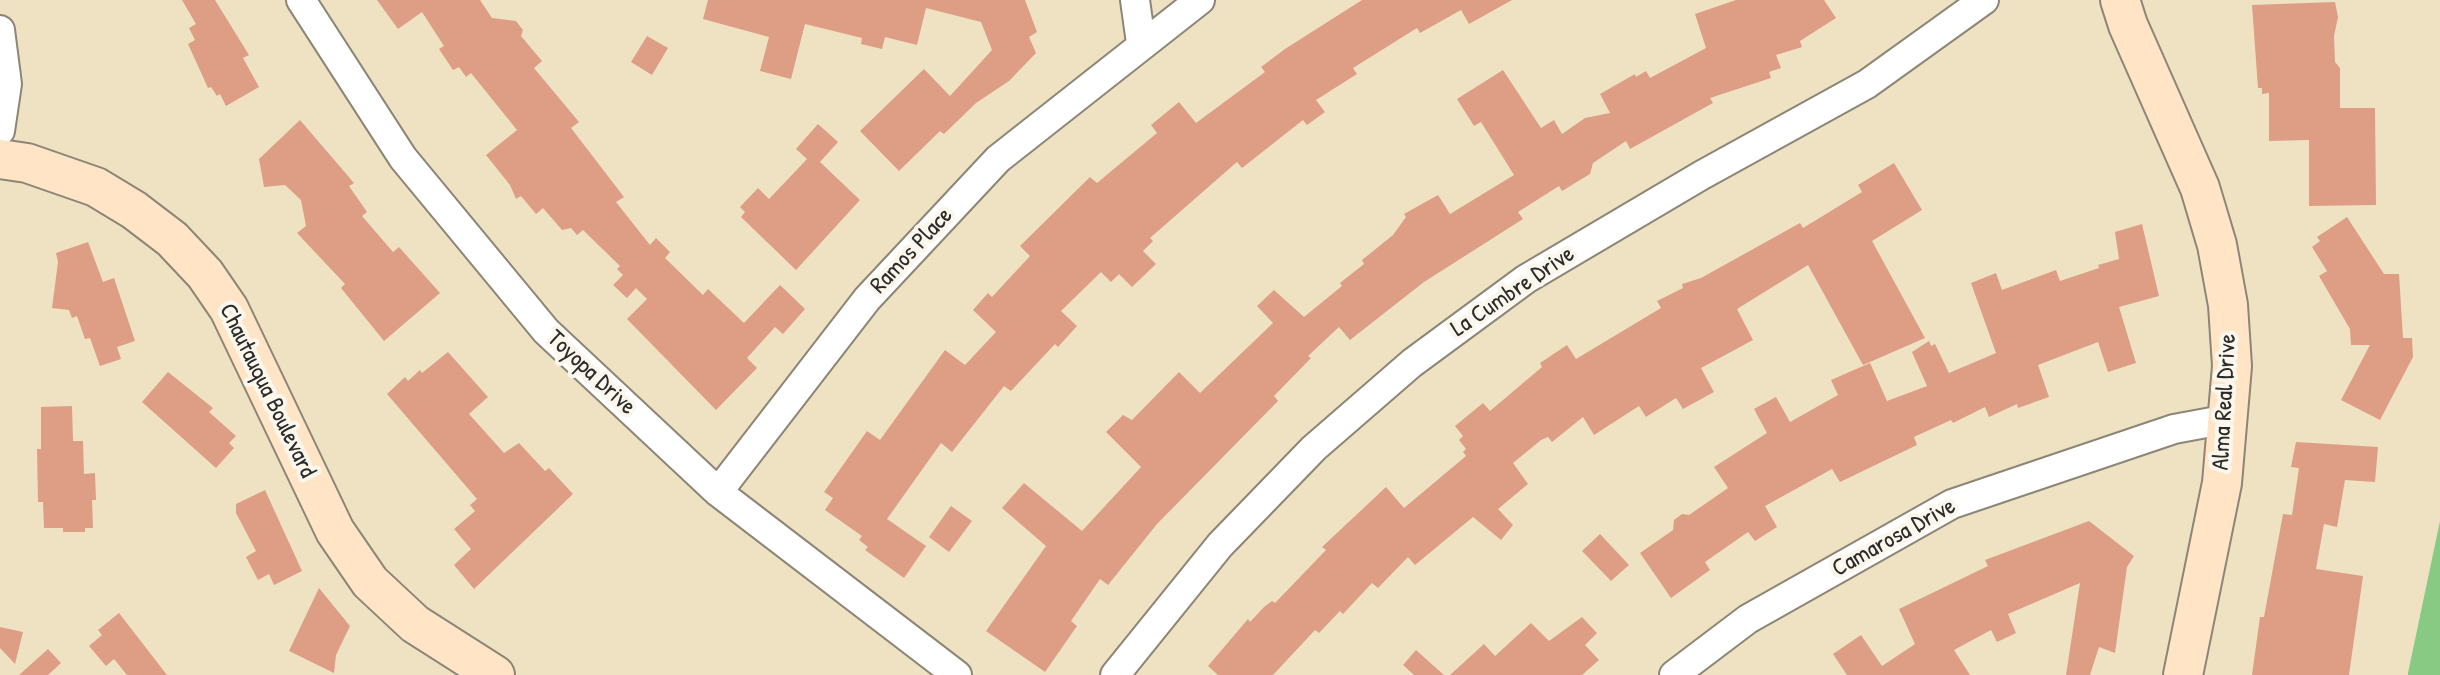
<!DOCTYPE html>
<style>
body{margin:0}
canvas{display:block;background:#eee2c3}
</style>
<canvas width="2440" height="675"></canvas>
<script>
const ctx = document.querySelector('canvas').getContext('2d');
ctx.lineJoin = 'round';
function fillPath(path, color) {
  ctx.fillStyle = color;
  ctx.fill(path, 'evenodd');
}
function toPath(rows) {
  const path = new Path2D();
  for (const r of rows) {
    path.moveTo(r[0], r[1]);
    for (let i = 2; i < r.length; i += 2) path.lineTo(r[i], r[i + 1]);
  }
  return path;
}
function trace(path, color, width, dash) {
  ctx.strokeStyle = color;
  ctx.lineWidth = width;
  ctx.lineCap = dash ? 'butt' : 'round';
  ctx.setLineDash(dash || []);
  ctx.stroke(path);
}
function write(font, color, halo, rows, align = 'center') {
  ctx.font = font + ' "Patrick Hand",sans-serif';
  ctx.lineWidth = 8;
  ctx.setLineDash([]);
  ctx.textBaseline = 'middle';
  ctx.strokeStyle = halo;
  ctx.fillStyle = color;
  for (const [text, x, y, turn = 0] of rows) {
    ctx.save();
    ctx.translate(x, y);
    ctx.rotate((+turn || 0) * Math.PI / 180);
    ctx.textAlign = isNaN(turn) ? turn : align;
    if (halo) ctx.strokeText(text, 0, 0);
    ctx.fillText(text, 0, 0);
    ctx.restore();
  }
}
const green = toPath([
 [2440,521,2440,675,2408,675,2408,673]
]);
const building = toPath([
 [182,0,215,0,249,55,243,58,259,87,226,106,220,94,217,96,211,87,208,88,188,44,195,40,189,28,196,24],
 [377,0,480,0,492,18,516,21,523,30,521,36,542,61,534,68,579,122,571,128,624,197,616,202,650,245,656,238,670,252,665,258,703,295,708,289,744,323,780,285,805,309,783,334,775,327,747,358,757,368,716,410,627,319,647,299,636,288,627,298,613,285,623,275,617,269,620,266,583,230,577,235,571,228,562,230,543,208,536,214,521,196,516,199,510,185,486,155,517,130,471,73,466,77,459,67,453,70,439,49,444,46,422,12,398,29],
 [708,0,1025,0,1037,32,1029,37,1036,53,1009,81,976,103,944,134,940,131,899,171,860,131,924,69,950,96,992,50,981,22,926,8,917,45,885,37,882,49,861,44,862,38,805,24,791,79,760,71,769,37,703,19],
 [1362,0,1512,0,1469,24,1461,10,1420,33,1417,28,1353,68,1357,74,1316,100,1325,112,1307,125,1303,120,1242,168,1237,162,1150,238,1153,241,1143,251,1156,264,1132,287,1119,274,1111,282,1101,272,1061,311,1077,326,1058,347,1055,344,1011,391,1004,386,952,452,941,443,887,519,926,546,904,578,865,550,868,547,859,540,862,536,825,510,833,498,824,492,867,431,880,440,945,350,965,365,996,332,973,310,988,293,992,297,1030,256,1020,246,1090,177,1097,183,1157,133,1151,125,1179,102,1196,123,1265,72,1261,67,1285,49],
 [1736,0,1824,0,1836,18,1800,41,1802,47,1776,55,1781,68,1769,72,1771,78,1710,98,1713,103,1630,149,1626,141,1593,163,1590,174,1562,191,1559,186,1518,212,1523,219,1424,282,1350,340,1339,327,1308,356,1311,358,1274,396,1278,401,1157,524,1108,585,1100,579,1071,621,1077,626,1045,672,986,631,1046,546,1002,508,1024,483,1082,531,1141,467,1106,432,1123,415,1132,420,1179,372,1200,393,1273,323,1257,306,1274,290,1304,317,1342,286,1340,283,1364,264,1362,260,1393,235,1406,217,1404,214,1438,195,1450,214,1514,175,1481,122,1474,126,1457,99,1503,70,1541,128,1554,120,1562,134,1585,118,1610,113,1600,94,1635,74,1636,77,1646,71,1650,78,1706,48,1695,14],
 [2335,2,2338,17,2334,36,2335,62,2340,68,2340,108,2375,108,2376,205,2309,206,2309,140,2269,141,2269,93,2262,94,2262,88,2258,88,2252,5],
 [647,36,668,48,652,75,631,62],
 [300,120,354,183,349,186,367,212,362,216,393,252,399,247,440,293,384,341,341,288,345,284,297,233,306,226,301,200,285,185,264,187,259,159],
 [818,124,838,142,820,162,860,200,796,270,741,217,745,212,740,207,758,188,769,199,807,159,796,149],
 [1894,163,1922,210,1872,241,1925,338,1863,365,1808,265,1737,309,1753,340,1701,368,1714,392,1683,409,1676,398,1646,417,1639,406,1594,435,1583,417,1552,442,1548,437,1541,440,1513,463,1528,484,1498,509,1513,525,1501,540,1473,517,1415,565,1408,557,1378,588,1372,583,1343,614,1340,611,1319,633,1315,630,1273,675,1218,675,1208,666,1248,619,1250,622,1264,607,1272,601,1275,603,1326,550,1322,547,1386,487,1404,508,1466,456,1463,452,1466,449,1459,440,1463,436,1455,426,1483,403,1490,411,1542,367,1540,363,1567,345,1576,359,1661,308,1657,301,1683,288,1682,284,1701,278,1800,223,1803,228,1862,192,1858,185],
 [2347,217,2384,274,2399,274,2403,338,2412,338,2413,357,2380,420,2341,400,2370,345,2351,345,2350,329,2319,276,2327,271,2312,247,2320,241,2317,237],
 [2142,224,2159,296,2119,307,2136,363,2108,372,2098,342,2038,365,2049,397,2018,408,2017,404,1989,417,1985,407,1953,423,1951,420,1914,437,1917,445,1840,482,1832,469,1765,506,1777,527,1755,541,1748,532,1705,562,1710,570,1671,598,1640,553,1673,530,1674,520,1682,514,1689,515,1728,488,1714,467,1767,433,1754,409,1776,397,1790,422,1838,395,1831,380,1870,363,1887,401,1927,386,1912,352,1929,341,1931,346,1935,344,1949,373,1996,353,1971,283,1996,273,2002,290,2056,270,2060,281,2099,268,2098,265,2119,259,2115,232],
 [88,242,103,282,114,278,135,341,117,347,121,359,100,366,90,338,85,339,77,316,72,318,69,310,52,308,58,262,56,253],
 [448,352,488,397,469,414,504,453,519,443,545,471,549,468,573,494,474,589,454,565,471,549,454,529,475,511,470,505,477,499,387,394,405,377,408,381,420,370,422,373],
 [168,372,213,408,209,412,236,436,229,443,234,448,216,468,142,402],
 [72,406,73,441,83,441,84,474,95,473,96,500,92,500,93,528,85,528,85,532,63,532,63,528,44,528,43,502,38,502,37,449,41,449,41,407],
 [2296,442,2378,447,2375,482,2345,480,2337,527,2324,524,2316,569,2363,576,2349,675,2252,675,2260,617,2264,617,2283,514,2292,515,2299,468,2291,467],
 [265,490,302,571,274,585,269,574,258,580,246,557,256,551,236,513,236,504],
 [951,506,972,521,949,552,929,537],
 [2089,521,2134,556,2127,567,2115,653,2099,647,2090,675,2066,675,2080,583,2008,614,2016,633,1997,642,1991,630,1954,650,1970,675,1847,675,1833,654,1861,635,1882,666,1915,644,1899,609,1988,566,1985,560],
 [1600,534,1629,565,1611,581,1582,551],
 [319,588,350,626,336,655,334,673,289,651],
 [119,613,167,675,127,675,114,659,106,666,89,646,102,635,98,630],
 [1582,617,1597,633,1585,645,1599,660,1582,675,1450,675,1484,644,1495,656,1531,623,1549,641],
 [0,627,23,632,15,664,0,648],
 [48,649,61,663,48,675,19,675],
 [1416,650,1444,675,1414,675,1403,665]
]);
const street = toPath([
 [301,0,403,158,546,331,718,492,957,675],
 [1135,0,1141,43],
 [0,30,7,84,0,131],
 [718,492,867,299,998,159,1200,0],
 [1115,675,1220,545,1314,448,1412,363,1526,279,1702,175,1867,84,1984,0],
 [1674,675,1748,619,1952,504,2174,429,2228,419]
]);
const secondary = toPath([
 [2120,0,2128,25,2200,188,2217,245,2228,305,2232,366,2222,483,2183,675],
 [0,159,27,163,96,187,134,210,172,239,205,274,229,309,335,531,370,582,415,624,495,675]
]);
const streetNames = [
 ["Ramos Place",912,251,-47],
 ["La Cumbre Drive",1513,292,-34],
 ["Toyopa Drive",591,373,43],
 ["Chautauqua Boulevard",267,391,64],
 ["Alma Real Drive",2225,402,-87],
 ["Camarosa Drive",1894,538,-29]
];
fillPath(green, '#88ca83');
fillPath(building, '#dd9e85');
trace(street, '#8c8677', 32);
trace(secondary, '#8c8677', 42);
trace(street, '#fff', 28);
trace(secondary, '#ffe4c6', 38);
write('24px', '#2b2b2b', '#fbf7ec', streetNames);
</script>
